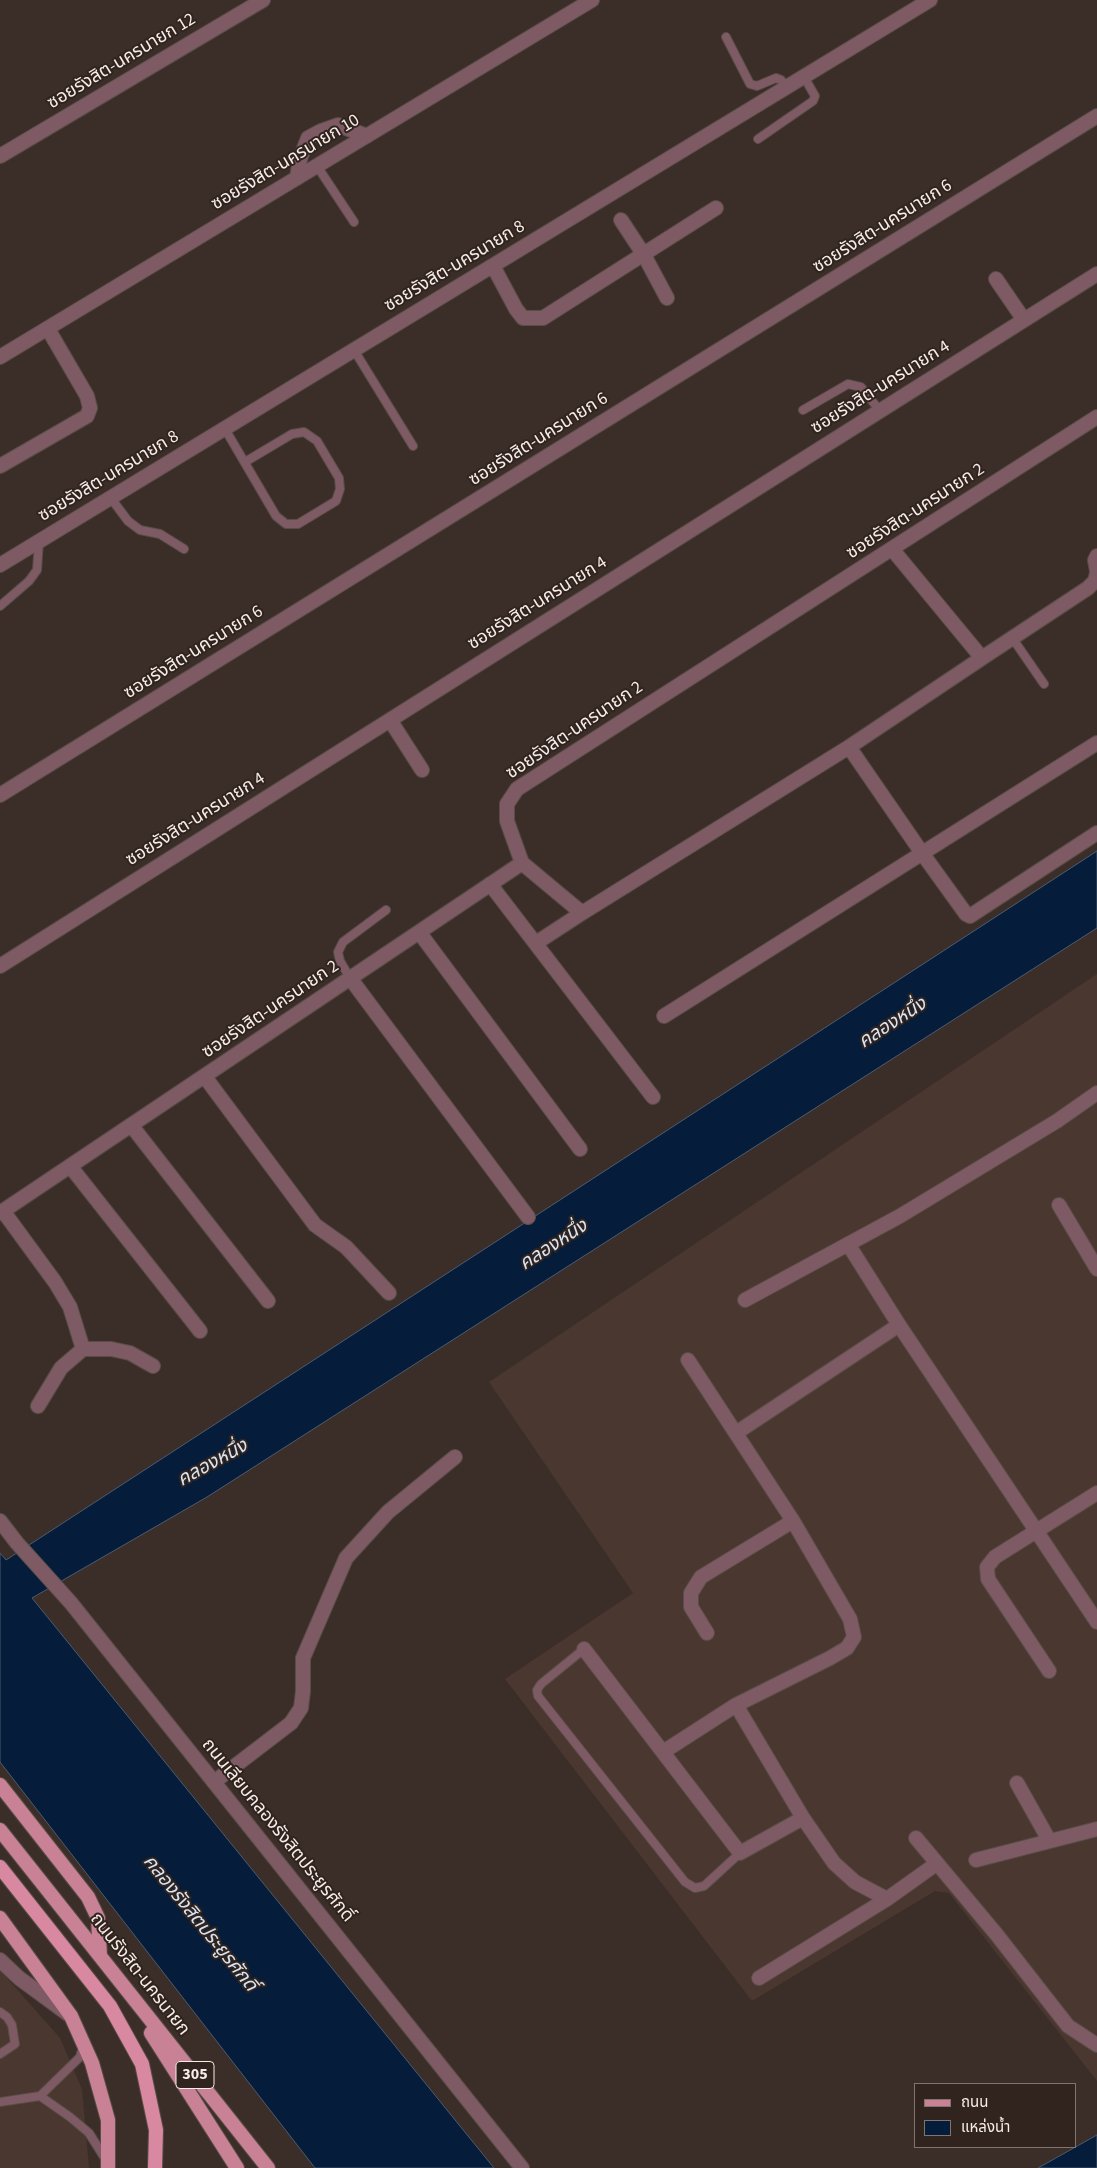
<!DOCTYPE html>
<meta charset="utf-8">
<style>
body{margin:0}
#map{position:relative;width:1097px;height:2168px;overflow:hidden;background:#3b2e28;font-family:"Source Sans 3","Noto Sans Thai",sans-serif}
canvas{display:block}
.legend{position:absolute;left:914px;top:2083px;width:162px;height:65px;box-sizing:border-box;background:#31241e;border:1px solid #80746f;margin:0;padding:6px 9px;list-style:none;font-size:15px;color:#f6ede9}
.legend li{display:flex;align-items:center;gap:10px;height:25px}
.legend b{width:25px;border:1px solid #80746f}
</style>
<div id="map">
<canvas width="1097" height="2168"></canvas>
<ul class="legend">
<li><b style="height:6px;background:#c98196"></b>ถนน</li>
<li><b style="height:14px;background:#051d3b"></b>แหล่งน้ำ</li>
</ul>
</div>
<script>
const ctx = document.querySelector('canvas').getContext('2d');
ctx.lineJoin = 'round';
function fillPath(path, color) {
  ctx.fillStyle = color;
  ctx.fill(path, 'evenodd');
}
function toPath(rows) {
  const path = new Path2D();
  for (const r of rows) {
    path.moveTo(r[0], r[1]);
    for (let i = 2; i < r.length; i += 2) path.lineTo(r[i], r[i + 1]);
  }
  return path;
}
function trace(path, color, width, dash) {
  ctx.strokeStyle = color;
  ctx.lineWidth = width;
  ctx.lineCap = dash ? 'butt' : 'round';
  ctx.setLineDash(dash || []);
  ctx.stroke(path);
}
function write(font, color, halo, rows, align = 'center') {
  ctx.font = font + ' "Source Sans 3","Noto Sans Thai",sans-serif';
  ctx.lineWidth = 4;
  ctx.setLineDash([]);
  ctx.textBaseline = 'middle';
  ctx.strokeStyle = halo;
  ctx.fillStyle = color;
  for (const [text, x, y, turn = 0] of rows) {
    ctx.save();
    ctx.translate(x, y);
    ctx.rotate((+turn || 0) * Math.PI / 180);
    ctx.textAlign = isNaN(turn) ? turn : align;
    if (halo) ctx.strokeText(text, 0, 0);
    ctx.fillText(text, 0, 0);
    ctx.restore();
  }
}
const built = toPath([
 [1097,974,1097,2081,949,1893,935,1891,752,2001,505,1679,633,1593,489,1382],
 [0,1970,60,2038,82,2089,89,2168,0,2168]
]);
const water = toPath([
 [1097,851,1097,928,207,1497,32,1598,494,2168,315,2168,0,1762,0,1553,6,1560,1097,851],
 [1097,2135,1097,2168,1038,2168,1097,2135]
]);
const service = toPath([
 [726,37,750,84,757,86,776,78,781,80,787,87],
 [758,139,813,101,815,96,804,77],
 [317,166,354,222],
 [354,350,413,446],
 [803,410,848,384,861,387,880,411],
 [225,429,276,516,286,524,298,524,336,501,340,489,339,478,317,441,304,432,292,434,245,462],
 [110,497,128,521,140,530,160,534,184,549],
 [0,606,29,581,37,570,39,541],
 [1013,639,1044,684],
 [350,978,340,961,338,952,343,942,386,910],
 [584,1649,541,1684,537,1690,538,1696,685,1882,695,1888,704,1886,740,1853],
 [0,2012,7,2017,12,2025,15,2044,0,2054],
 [40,2096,70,2117,89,2133,106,2160],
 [0,2102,40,2096,80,2057,83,2047]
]);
const minor = toPath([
 [0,156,263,0],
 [297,178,300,159,308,138,321,131,338,125,367,136],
 [621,220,644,255,667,298],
 [493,266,516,309,523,318,543,318,716,208],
 [996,279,1024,320],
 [0,357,592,0],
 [0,466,87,416,90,408,87,396,48,329],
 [892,549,982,658,1088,588,1095,581,1097,573],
 [1097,556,1095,560,1097,571],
 [0,565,930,0],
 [390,720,422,770],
 [849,747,922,853,966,914,970,916,1097,833],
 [0,795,1097,116],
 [522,863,582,913,849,747,982,658],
 [490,884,653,1097],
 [419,932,580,1149],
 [536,943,582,913],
 [0,966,1097,274],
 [350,978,528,1217],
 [664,1016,1097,743],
 [205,1077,315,1225,346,1247,389,1293],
 [131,1125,268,1301],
 [70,1166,200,1331],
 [1059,1205,1097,1269],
 [3,1211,55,1282,70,1307,83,1349],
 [0,1213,522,863,507,821,507,804,517,789,1097,417],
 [848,1244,899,1325,1097,1622],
 [745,1300,900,1216,1057,1121,1097,1093],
 [38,1406,61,1368,83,1349,111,1349,130,1353,153,1366],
 [736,1433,899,1325],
 [707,1633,691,1607,691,1593,701,1577,793,1521],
 [584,1649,740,1853,803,1818],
 [1049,1671,988,1579,987,1567,995,1557,1097,1493],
 [736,1705,803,1818,834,1863,855,1882,887,1899],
 [663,1752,736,1705,830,1658,847,1648,854,1637,850,1619,793,1521,688,1360],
 [214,1782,291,1723,301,1708,303,1691,303,1658,346,1558,388,1512,455,1457],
 [1017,1783,1049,1840],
 [916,1838,997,1935,1068,2026,1097,2045],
 [976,1860,1097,1829],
 [0,1960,19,1978,68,2014],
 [759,1978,887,1899,936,1864]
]);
const tertiary = toPath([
 [0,1521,17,1543,71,1603,522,2168]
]);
const primary = toPath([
 [0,1785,88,1897,98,1918,100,1956],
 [0,1830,268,2168],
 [0,1918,71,2016,92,2063,108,2120,108,2168],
 [151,2033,237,2168]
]);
const trunk = toPath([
 [0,1867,110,2006,142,2064,156,2130,155,2168]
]);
const shields = [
 [195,2075,38]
];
const shieldNames = [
 ["305",195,2075]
];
const streetNames = [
 ["ซอยรังสิต-นครนายก 12",122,62,-31],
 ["ซอยรังสิต-นครนายก 10",286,163,-31],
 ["ซอยรังสิต-นครนายก 6",883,227,-32],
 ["ซอยรังสิต-นครนายก 8",455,267,-31],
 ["ซอยรังสิต-นครนายก 4",881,388,-32],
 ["ซอยรังสิต-นครนายก 6",539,440,-32],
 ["ซอยรังสิต-นครนายก 8",109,477,-31],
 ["ซอยรังสิต-นครนายก 2",916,512,-33],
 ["ซอยรังสิต-นครนายก 4",538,604,-32],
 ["ซอยรังสิต-นครนายก 6",194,653,-32],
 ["ซอยรังสิต-นครนายก 2",575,731,-34],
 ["ซอยรังสิต-นครนายก 4",196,820,-32],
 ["ซอยรังสิต-นครนายก 2",271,1010,-34],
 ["ถนนเลียบคลองรังสิตประยูรศักดิ์",277,1831,51],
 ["ถนนรังสิต-นครนายก",139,1975,52]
];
const waterNames = [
 ["คลองหนึ่ง",893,1024,-33],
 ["คลองหนึ่ง",554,1246,-33],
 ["คลองหนึ่ง",213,1464,-29],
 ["คลองรังสิตประยูรศักดิ์",199,1924,51]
];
fillPath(built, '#4a372f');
fillPath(water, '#051d3b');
trace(water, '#4d5b6f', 1);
trace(service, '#594d47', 10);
trace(minor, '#594d47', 16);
trace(tertiary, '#594d47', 16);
trace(primary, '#594d47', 16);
trace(trunk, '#594d47', 16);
trace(service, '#7e5a64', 8);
trace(minor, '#7e5a64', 14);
trace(tertiary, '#7e5a64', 14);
trace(primary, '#c98196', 14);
trace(trunk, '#d888a0', 14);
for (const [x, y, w] of shields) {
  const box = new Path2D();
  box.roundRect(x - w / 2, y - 13.5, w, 27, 4);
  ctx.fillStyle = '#31241e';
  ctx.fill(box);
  trace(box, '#f6ede9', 1);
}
write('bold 16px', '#f6ede9', null, shieldNames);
write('18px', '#f6ede9', '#31241e', streetNames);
write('italic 19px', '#d7e5f6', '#31241e', waterNames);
</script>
